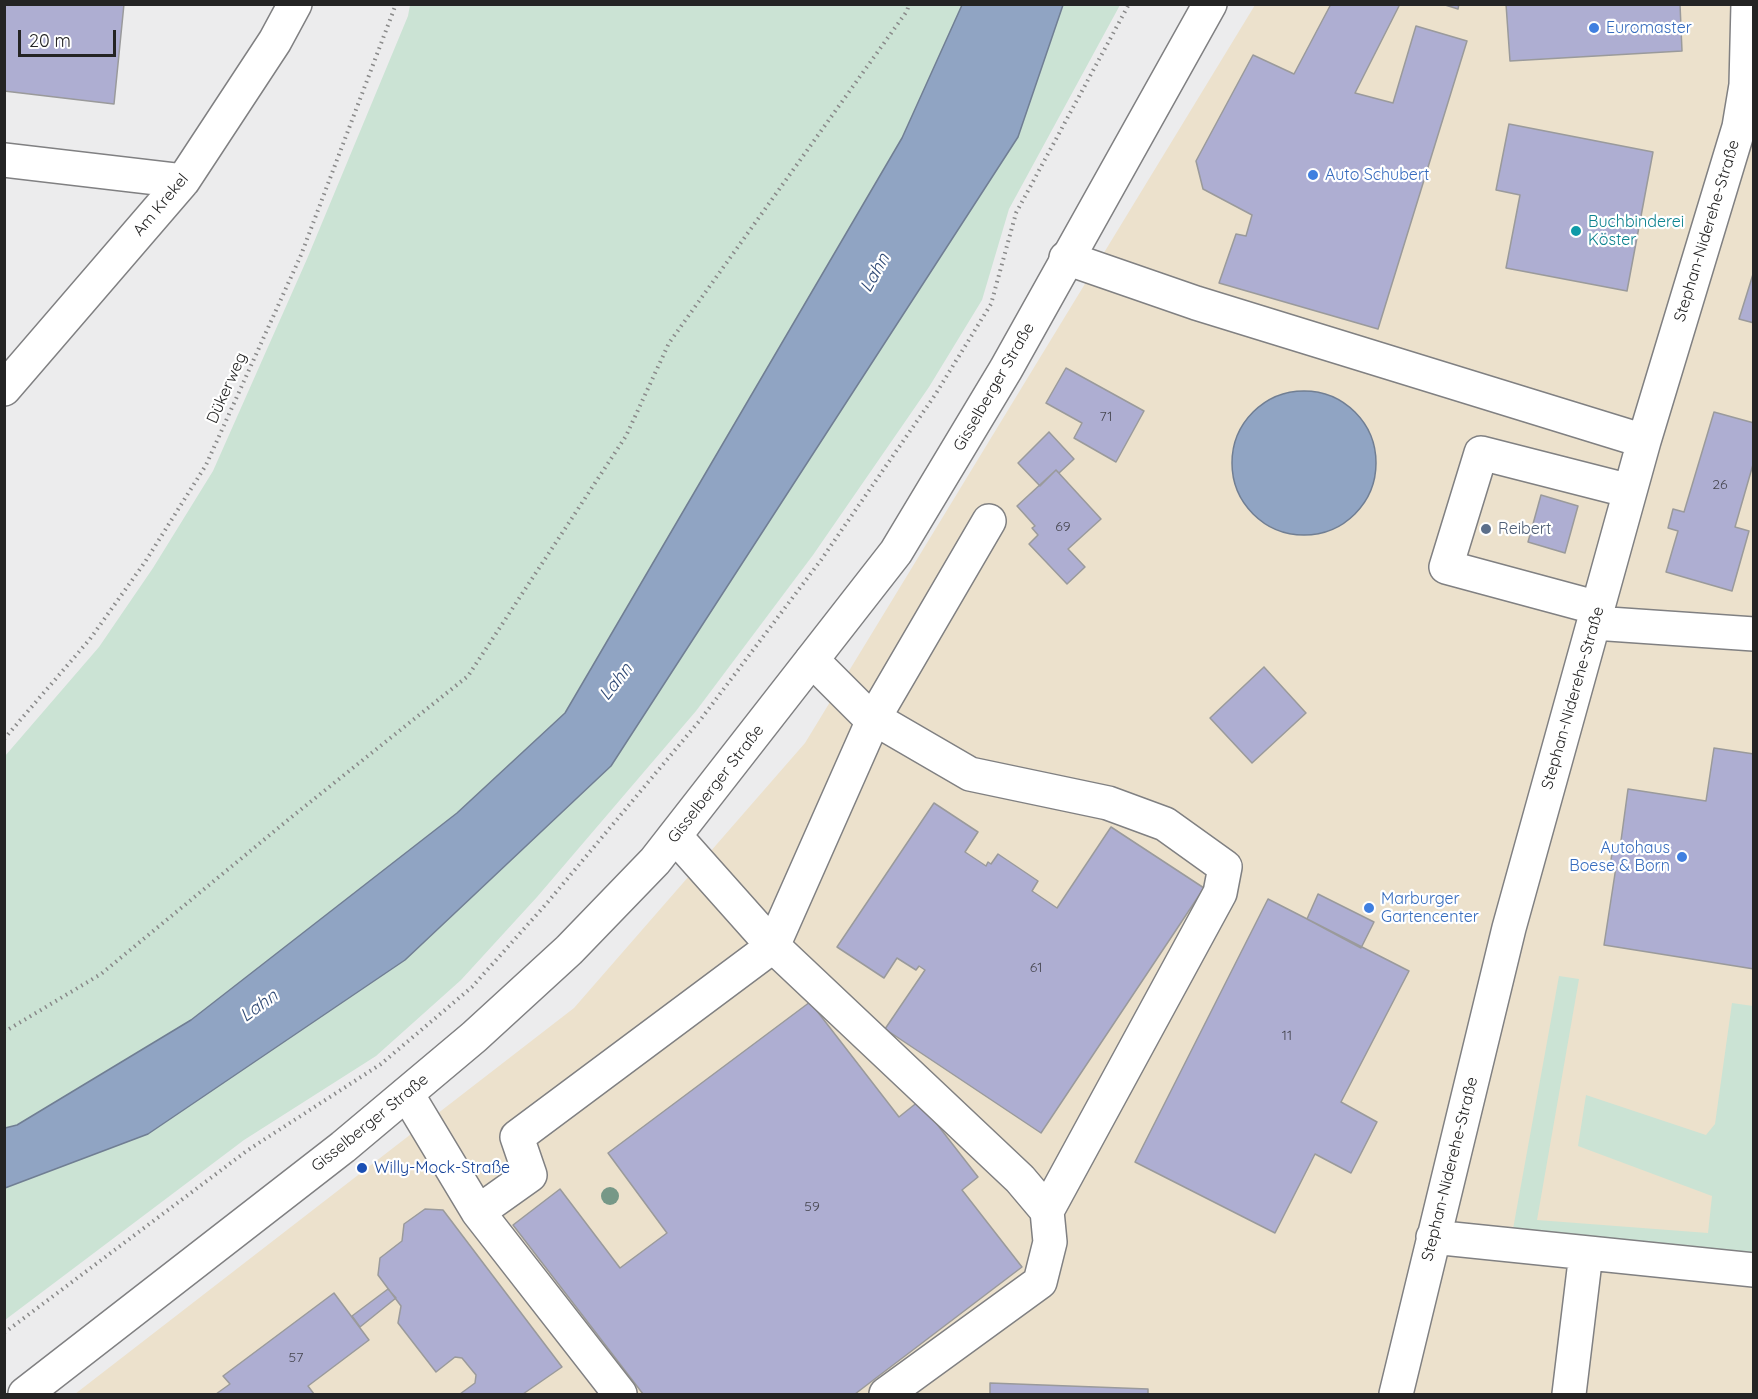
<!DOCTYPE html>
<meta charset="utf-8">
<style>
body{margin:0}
#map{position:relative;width:1758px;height:1399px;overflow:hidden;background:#ececed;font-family:Quicksand,sans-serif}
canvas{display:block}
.frame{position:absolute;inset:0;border:6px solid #242424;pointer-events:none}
.scale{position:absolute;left:18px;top:30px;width:98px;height:27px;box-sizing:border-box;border:3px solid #242424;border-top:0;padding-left:8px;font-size:18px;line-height:21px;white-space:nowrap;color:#242424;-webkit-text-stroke:4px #fff;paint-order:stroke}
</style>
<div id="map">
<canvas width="1758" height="1399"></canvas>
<div class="frame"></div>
<div class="scale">20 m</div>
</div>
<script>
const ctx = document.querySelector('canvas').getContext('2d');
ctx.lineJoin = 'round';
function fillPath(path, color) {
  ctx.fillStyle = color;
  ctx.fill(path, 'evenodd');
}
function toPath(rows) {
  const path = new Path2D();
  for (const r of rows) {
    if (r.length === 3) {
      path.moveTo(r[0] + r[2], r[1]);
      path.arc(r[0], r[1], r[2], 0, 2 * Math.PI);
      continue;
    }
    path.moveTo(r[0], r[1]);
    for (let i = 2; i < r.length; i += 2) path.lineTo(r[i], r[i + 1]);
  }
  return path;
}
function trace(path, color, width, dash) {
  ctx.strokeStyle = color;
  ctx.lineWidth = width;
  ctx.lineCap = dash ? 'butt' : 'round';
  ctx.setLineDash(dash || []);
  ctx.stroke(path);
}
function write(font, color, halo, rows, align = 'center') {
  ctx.font = font + ' Quicksand,sans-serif';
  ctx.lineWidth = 4.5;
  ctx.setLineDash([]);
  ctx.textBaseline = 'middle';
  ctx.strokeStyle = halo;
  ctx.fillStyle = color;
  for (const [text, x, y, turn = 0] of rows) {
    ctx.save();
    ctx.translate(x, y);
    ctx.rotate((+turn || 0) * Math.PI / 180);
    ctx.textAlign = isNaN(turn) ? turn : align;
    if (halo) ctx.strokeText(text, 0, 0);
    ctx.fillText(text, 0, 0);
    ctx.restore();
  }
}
const industrial = toPath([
 [1255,5,1753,5,1753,1394,75,1394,574,1008,805,743]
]);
const green = toPath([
 [410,5,962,5,902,138,565,713,457,813,191,1020,17,1125,5,1128,5,756,99,647,153,568,213,471,307,259,408,16],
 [1063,5,1120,5,1009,209,982,300,929,387,813,555,696,711,537,897,461,980,376,1056,244,1140,5,1320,5,1188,148,1134,405,960,611,766,1018,137],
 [1559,976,1579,979,1537,1220,1708,1233,1712,1196,1578,1146,1586,1095,1706,1135,1715,1124,1732,1003,1753,1006,1753,1257,1513,1229]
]);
const water = toPath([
 [962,5,1063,5,1018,137,611,766,405,960,148,1134,5,1188,5,1128,17,1125,191,1020,457,813,565,713,902,138,962,5],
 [1304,463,72]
]);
const building = toPath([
 [4,4,124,4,114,104,4,91,4,4],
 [1331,4,1400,4,1355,93,1393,103,1416,26,1467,41,1378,329,1219,283,1236,234,1246,236,1252,215,1203,189,1196,161,1253,55,1294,74,1331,4],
 [1442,4,1459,4,1458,9,1442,4],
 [1506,4,1680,4,1682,51,1510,61,1506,4],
 [1509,124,1653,152,1627,291,1506,268,1520,195,1496,190,1509,124],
 [1754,271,1754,323,1739,319,1754,271],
 [1066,368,1144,411,1116,462,1074,438,1082,423,1046,403,1066,368],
 [1714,412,1754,423,1754,461,1735,527,1749,531,1732,591,1666,572,1678,531,1668,528,1673,509,1684,512,1714,412],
 [1049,432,1074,459,1059,473,1056,470,1040,486,1018,463,1049,432],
 [1056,470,1101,519,1068,549,1085,567,1067,584,1029,544,1038,535,1032,528,1035,526,1017,506,1056,470],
 [1541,495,1578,506,1565,553,1528,542,1541,495],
 [1264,667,1306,713,1252,763,1210,718,1264,667],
 [1714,748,1754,754,1754,969,1604,945,1616,867,1610,866,1613,847,1620,848,1628,789,1706,801,1714,748],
 [934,803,978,832,965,852,986,866,988,862,991,864,998,854,1038,881,1032,891,1057,908,1111,827,1204,888,1041,1133,885,1029,925,970,919,966,916,970,897,958,884,978,837,947,934,803],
 [1318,894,1374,922,1361,948,1307,919,1318,894],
 [1268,899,1409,971,1341,1102,1377,1122,1351,1173,1315,1154,1275,1233,1135,1162,1268,899],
 [810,1002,899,1117,919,1101,978,1177,962,1190,1022,1267,855,1394,643,1394,513,1225,560,1189,620,1268,667,1233,608,1153,810,1002],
 [425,1209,443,1210,562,1367,523,1394,460,1394,475,1383,476,1375,462,1358,455,1357,436,1372,398,1323,401,1306,378,1275,380,1258,402,1241,404,1224,425,1209],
 [388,1289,396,1298,360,1327,352,1316,388,1289],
 [334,1293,369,1340,308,1386,314,1394,216,1394,230,1384,223,1376,334,1293],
 [990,1383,1148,1389,1148,1394,990,1394,990,1383]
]);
const path = toPath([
 [4,739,90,639,145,562,206,465,301,255,396,4],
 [4,1032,101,974,294,815,468,676,626,436,669,343,907,11,909,4],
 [4,1333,248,1150,381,1064,472,987,547,903,701,719,821,560,935,395,991,304,1016,213,1129,4]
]);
const minor = toPath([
 [4,160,183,181],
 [1066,258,1196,303,1644,441],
 [4,389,183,181,275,41,295,4],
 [1598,608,1446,567,1481,453,1630,491],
 [1594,623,1754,634],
 [812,660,865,713,970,774,1108,803,1165,824,1225,867,1220,893,1047,1211],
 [675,836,773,946,1020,1179,1047,1211,1050,1242,1040,1282,886,1394],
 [407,1094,478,1212],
 [1433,1237,1754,1270],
 [620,1394,478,1212,530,1175,517,1137,773,946,874,718,989,521],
 [1396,1394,1509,928,1644,441,1739,127,1746,85,1748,4],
 [1569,1394,1586,1253]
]);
const major = toPath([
 [25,1394,343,1147,474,1037,569,950,655,861,896,552,1006,369,1210,4]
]);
const trees = [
 [610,1196]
];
const markers = [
 [1594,28,6,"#3f7fe0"],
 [1313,175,6,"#3f7fe0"],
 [1576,231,6,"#0f9aa8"],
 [1486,529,6,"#5c6f8a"],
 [1682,857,6,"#3f7fe0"],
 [1369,908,6,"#3f7fe0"],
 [362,1168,6,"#1a4fb4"]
];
const numberNames = [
 ["71",1106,417],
 ["26",1720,485],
 ["69",1063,527],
 ["61",1036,968],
 ["11",1287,1036],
 ["59",812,1207],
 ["57",296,1358]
];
const shopNames = [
 ["Euromaster",1606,28],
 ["Auto Schubert",1325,175],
 ["Autohaus",1670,848,"right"],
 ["Boese & Born",1670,866,"right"],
 ["Marburger",1381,899],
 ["Gartencenter",1381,917]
];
const streetNames = [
 ["Am Krekel",161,205,-50],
 ["Stephan-Niderehe-Straße",1707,231,-73],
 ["Gisselberger Straße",994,387,-60],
 ["Dükerweg",227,388,-66],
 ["Stephan-Niderehe-Straße",1573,698,-74],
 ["Gisselberger Straße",716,784,-52],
 ["Gisselberger Straße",370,1123,-39],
 ["Stephan-Niderehe-Straße",1450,1169,-76]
];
const cultureNames = [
 ["Buchbinderei",1588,222],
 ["Köster",1588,240]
];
const serviceNames = [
 ["Reibert",1498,529]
];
const transitNames = [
 ["Willy-Mock-Straße",374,1168]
];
const waterNames = [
 ["Lahn",875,273,-61],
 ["Lahn",616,682,-52],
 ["Lahn",259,1006,-36]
];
fillPath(industrial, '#ece1cc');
fillPath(green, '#cbe3d4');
fillPath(water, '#90a4c3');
trace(water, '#707e93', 1.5);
fillPath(building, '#aeaed2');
trace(building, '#9a9a9b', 1.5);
trace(minor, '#808082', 36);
trace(major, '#808082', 36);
trace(path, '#898989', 4, [1.5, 4.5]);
trace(minor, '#fff', 33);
trace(major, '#fff', 33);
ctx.fillStyle = '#769887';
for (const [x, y] of trees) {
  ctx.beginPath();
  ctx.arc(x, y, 9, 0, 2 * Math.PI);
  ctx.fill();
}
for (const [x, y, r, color] of markers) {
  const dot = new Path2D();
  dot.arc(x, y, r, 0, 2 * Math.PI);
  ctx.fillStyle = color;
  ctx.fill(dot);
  trace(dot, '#fff', 2);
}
write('14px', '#464650', null, numberNames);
write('16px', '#366cbe', '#fff', shopNames, 'left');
write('16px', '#242424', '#fff', streetNames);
write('16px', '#0d838f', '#fff', cultureNames, 'left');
write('16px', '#4e5e75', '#fff', serviceNames, 'left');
write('16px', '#164399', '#fff', transitNames, 'left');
write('italic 18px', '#2f4975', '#fff', waterNames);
</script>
